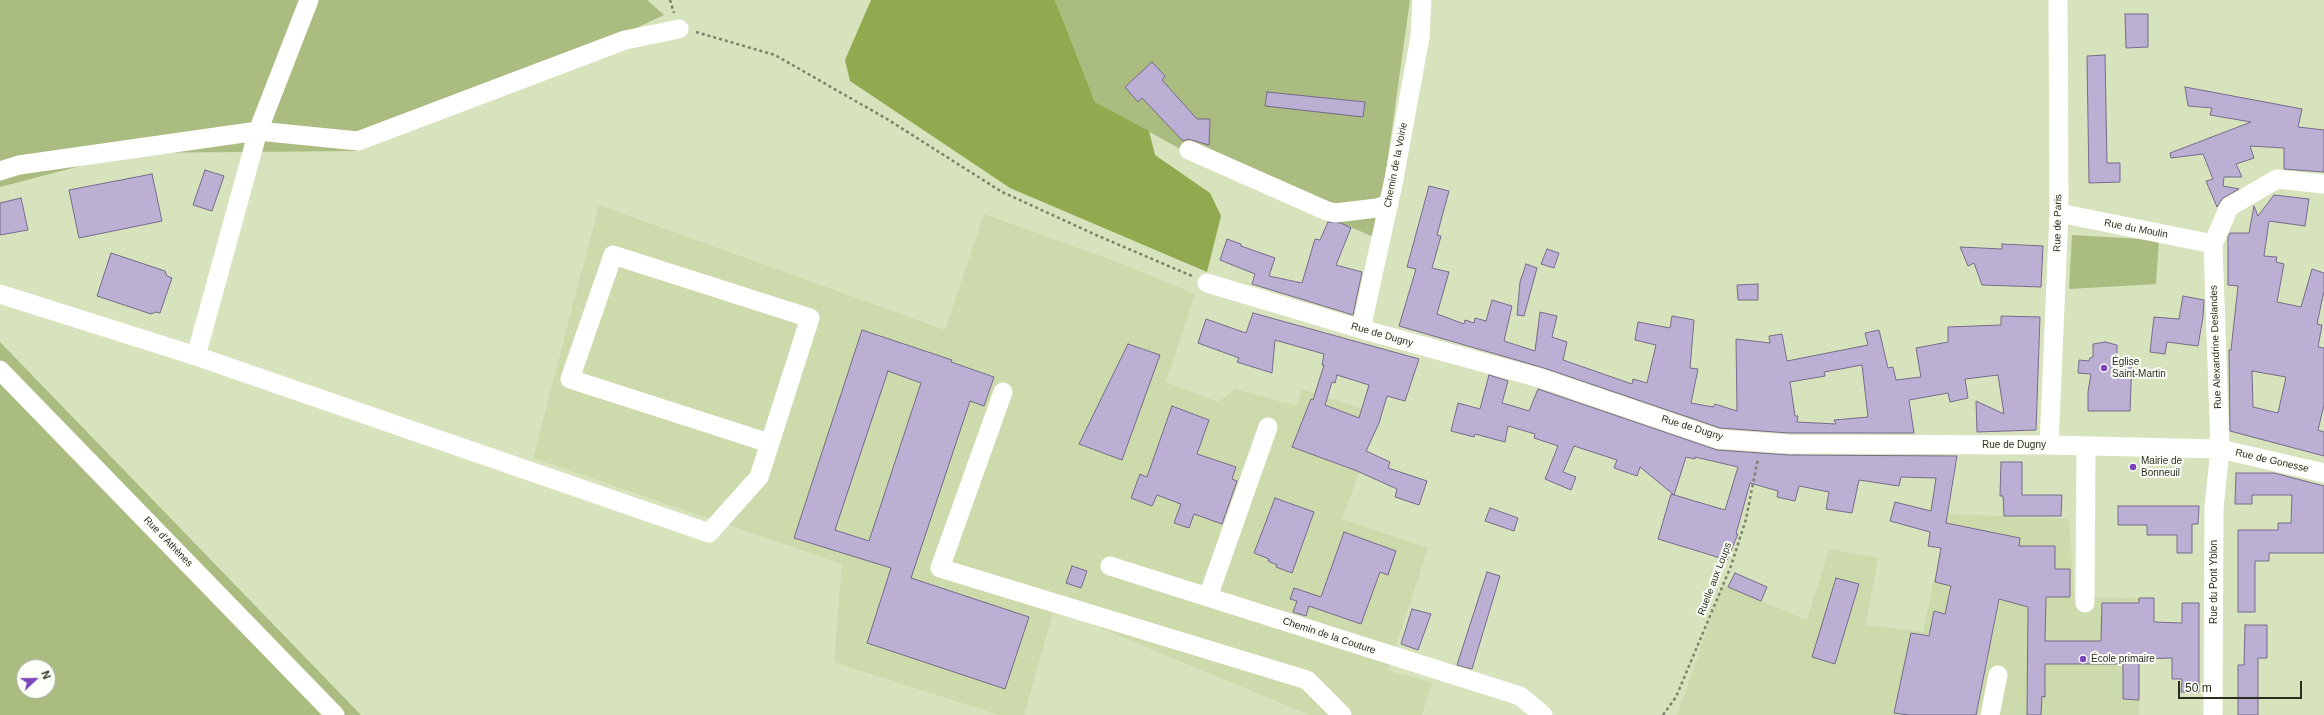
<!DOCTYPE html>
<meta charset="utf-8">
<style>
body{margin:0}
#map{position:relative;width:2324px;height:715px;overflow:hidden;background:#d7e3bc;font-family:Arial,sans-serif}
canvas{display:block}
.north{position:absolute;left:16px;top:659px;width:40px;height:40px;box-sizing:border-box;background:#fcfff7;border:1px solid #a8aba1;border-radius:50%;rotate:68deg;font-size:11px;font-weight:700;line-height:16px;text-align:center;color:#2a2e20}
.north::after{content:'';display:block;margin:auto;width:14px;height:18px;background:#7a44bb;clip-path:polygon(50% 0,100% 100%,50% 72%,0 100%)}
.scale{position:absolute;left:2178px;top:681px;width:124px;height:18px;box-sizing:border-box;border:2px solid #2a2e20;border-top:0;padding-left:5px;font-size:12px;line-height:14px;white-space:nowrap;color:#2a2e20;-webkit-text-stroke:3px #fcfff7;paint-order:stroke}
</style>
<div id="map">
<canvas width="2324" height="715"></canvas>
<div class="north">N</div>
<div class="scale">50 m</div>
</div>
<script>
const ctx = document.querySelector('canvas').getContext('2d');
ctx.lineJoin = 'round';
function fillPath(path, color) {
  ctx.fillStyle = color;
  ctx.fill(path, 'evenodd');
}
function toPath(rows) {
  const path = new Path2D();
  for (const r of rows) {
    path.moveTo(r[0], r[1]);
    for (let i = 2; i < r.length; i += 2) path.lineTo(r[i], r[i + 1]);
  }
  return path;
}
function trace(path, color, width, dash) {
  ctx.strokeStyle = color;
  ctx.lineWidth = width;
  ctx.lineCap = dash ? 'butt' : 'round';
  ctx.setLineDash(dash || []);
  ctx.stroke(path);
}
function write(font, color, halo, rows, align = 'center') {
  ctx.font = font + ' Arial,sans-serif';
  ctx.lineWidth = 4;
  ctx.setLineDash([]);
  ctx.textBaseline = 'middle';
  ctx.strokeStyle = halo;
  ctx.fillStyle = color;
  for (const [text, x, y, turn = 0] of rows) {
    ctx.save();
    ctx.translate(x, y);
    ctx.rotate((+turn || 0) * Math.PI / 180);
    ctx.textAlign = isNaN(turn) ? turn : align;
    if (halo) ctx.strokeText(text, 0, 0);
    ctx.fillText(text, 0, 0);
    ctx.restore();
  }
}
const built = toPath([
 [599,205,945,330,984,214,1117,262,1195,294,1166,382,1218,402,1236,389,1296,406,1302,389,1381,415,1342,519,1428,548,1388,670,1432,683,1422,715,1310,715,1054,609,1024,715,999,715,834,662,842,564,533,458],
 [1948,514,2069,519,2074,596,2027,596,2027,658,2028,597,2139,598,2139,715,1677,715,1723,585,1807,620,1829,549,1878,558,1866,625,1923,632]
]);
const green = toPath([
 [0,0,647,0,664,15,474,104,356,151,130,153,0,187],
 [1055,0,1410,0,1385,179,1374,237,1233,178,1095,102],
 [2072,235,2159,240,2156,284,2069,289],
 [0,342,361,715,0,715],
 [24,667,48,667,48,691,24,691]
]);
const forest = toPath([
 [871,0,1055,0,1095,102,1149,131,1155,155,1210,193,1221,216,1207,272,1010,188,850,81,845,60]
]);
const building = toPath([
 [2125,14,2148,14,2148,47,2126,48,2125,14],
 [2105,55,2107,163,2120,163,2120,182,2089,183,2087,56,2105,55],
 [1152,62,1165,76,1162,80,1197,119,1210,119,1209,145,1188,139,1183,141,1142,98,1138,102,1125,87,1152,62],
 [2185,87,2302,109,2298,127,2324,130,2324,172,2284,169,2284,148,2250,146,2254,158,2236,164,2242,177,2224,177,2223,186,2239,189,2223,198,2217,207,2206,181,2213,179,2203,154,2171,158,2170,153,2251,122,2210,115,2212,108,2188,106,2185,87],
 [1267,92,1365,102,1363,117,1265,106,1267,92],
 [205,170,224,176,212,211,193,205,205,170],
 [152,174,162,221,79,238,69,190,152,174],
 [1429,186,1449,191,1437,235,1441,236,1432,268,1449,272,1437,314,1464,324,1465,320,1474,323,1475,318,1486,321,1492,300,1512,306,1504,341,1535,351,1540,312,1557,316,1552,337,1567,342,1563,360,1632,384,1633,379,1647,383,1656,345,1635,340,1638,322,1670,328,1672,316,1694,320,1690,368,1698,369,1691,403,1713,407,1715,404,1737,411,1736,339,1770,343,1769,336,1782,334,1787,361,1868,345,1865,333,1879,330,1888,368,1893,367,1896,380,1921,377,1916,348,1948,342,1948,327,2001,325,2001,316,2040,317,2036,430,1977,432,1976,401,2004,414,1998,375,1965,379,1968,398,1950,402,1948,393,1909,400,1914,433,1789,433,1720,428,1544,368,1399,326,1416,269,1407,267,1429,186],
 [1862,365,1868,417,1834,420,1836,424,1797,422,1798,416,1795,416,1790,382,1825,376,1824,372,1862,365],
 [2274,195,2309,199,2305,226,2269,221,2264,256,2277,257,2276,262,2284,264,2277,302,2301,307,2312,269,2324,273,2324,291,2317,324,2322,325,2318,347,2324,348,2324,405,2318,430,2324,432,2324,456,2230,431,2229,350,2231,350,2238,286,2228,285,2228,237,2230,233,2249,233,2254,206,2258,216,2274,195],
 [2252,371,2286,377,2278,413,2253,407,2252,371],
 [21,198,28,230,0,235,0,203,21,198],
 [1328,222,1341,223,1351,228,1336,265,1362,272,1353,315,1252,284,1255,274,1220,260,1227,239,1241,244,1241,246,1275,258,1269,276,1302,283,1315,239,1320,240,1328,222],
 [2002,244,2043,246,2041,287,1982,285,1974,263,1968,266,1960,247,2002,249,2002,244],
 [1547,249,1559,253,1554,268,1541,264,1547,249],
 [111,253,165,271,167,276,172,278,160,313,156,312,151,314,97,296,111,253],
 [1526,264,1537,268,1524,316,1517,315,1520,282,1526,264],
 [1758,284,1758,300,1738,300,1737,285,1758,284],
 [2183,296,2204,300,2203,317,2198,346,2167,342,2165,354,2150,352,2154,317,2179,319,2183,296],
 [1253,313,1419,359,1405,401,1387,396,1379,423,1366,451,1390,462,1388,468,1427,481,1419,505,1395,497,1397,489,1357,471,1292,447,1311,399,1313,400,1324,365,1322,365,1324,354,1275,340,1272,373,1237,362,1239,358,1198,343,1206,319,1246,333,1253,313],
 [1337,375,1369,385,1359,418,1325,405,1332,382,1335,383,1337,375],
 [862,330,952,360,951,362,994,377,984,406,970,401,911,578,1029,617,1005,689,867,643,891,568,794,538,862,330],
 [888,371,921,383,869,541,835,530,888,371],
 [2105,342,2117,345,2117,358,2132,360,2130,411,2088,411,2088,392,2091,374,2078,373,2079,360,2089,361,2090,358,2093,357,2093,344,2105,342],
 [1128,344,1160,355,1122,460,1079,444,1128,344],
 [1489,375,1508,381,1502,403,1513,406,1529,411,1538,389,1717,450,1789,455,1957,456,1946,523,2020,538,2019,546,2055,546,2055,569,2070,569,2070,597,2046,597,2045,641,2101,641,2102,603,2139,603,2139,598,2154,598,2154,622,2182,623,2182,603,2199,603,2199,692,2181,692,2182,679,2172,679,2172,658,2139,659,2139,700,2123,699,2123,664,2045,664,2045,697,2042,696,2041,715,2027,715,2028,607,1999,599,1976,715,1909,715,1894,713,1911,633,1929,636,1934,611,1945,614,1951,586,1935,582,1941,548,1928,546,1930,532,1890,521,1895,502,1931,511,1936,478,1901,477,1899,486,1859,480,1852,513,1826,509,1829,492,1799,486,1795,501,1777,497,1778,491,1750,483,1736,534,1738,534,1727,560,1658,539,1671,494,1725,510,1738,467,1695,457,1695,459,1686,457,1674,495,1640,467,1637,476,1614,468,1617,460,1574,446,1563,472,1576,477,1571,490,1545,479,1558,446,1534,438,1535,434,1508,426,1505,442,1475,434,1474,437,1451,431,1458,403,1480,409,1489,375],
 [1172,406,1209,420,1197,454,1236,467,1232,479,1237,481,1222,524,1194,514,1189,528,1174,523,1181,504,1157,495,1152,506,1131,498,1140,474,1147,477,1172,406],
 [2001,462,2022,462,2022,495,2062,495,2061,516,2004,516,2003,496,2000,496,2001,462],
 [2236,473,2274,473,2324,486,2324,553,2269,553,2269,561,2255,561,2255,612,2238,612,2238,530,2278,530,2278,523,2291,523,2292,495,2252,495,2252,504,2235,504,2236,473],
 [1275,498,1314,512,1292,573,1276,567,1277,565,1268,561,1269,559,1254,553,1275,498],
 [2118,506,2199,506,2198,524,2192,524,2192,553,2177,553,2177,535,2147,535,2147,525,2118,525,2118,506],
 [1490,508,1518,518,1514,531,1485,521,1490,508],
 [1344,532,1396,551,1388,575,1380,572,1361,624,1309,606,1306,616,1293,612,1297,601,1290,599,1294,588,1321,597,1344,532],
 [1072,566,1087,571,1081,588,1066,583,1072,566],
 [1487,572,1500,576,1472,669,1457,665,1487,572],
 [1735,573,1767,587,1761,601,1728,587,1735,573],
 [1836,578,1859,584,1835,664,1812,657,1836,578],
 [1412,609,1431,614,1418,650,1401,644,1412,609],
 [2245,625,2267,625,2267,658,2258,658,2258,715,2238,715,2238,665,2244,665,2245,625]
]);
const path = toPath([
 [670,0,674,13],
 [696,32,775,55,887,119,1002,192,1096,235,1192,276],
 [1663,715,1676,697,1731,566,1746,519,1758,458]
]);
const minor = toPath([
 [1189,150,1327,211,1335,213,1377,208,1389,204],
 [0,171,19,165,258,131,358,141,625,40,679,29],
 [2059,213,2213,244],
 [1207,283,1361,329,1540,378,1718,439,1789,444,2049,445,2220,449,2324,473],
 [0,294,196,356,709,533,759,477,810,318,613,255,570,379,769,443],
 [1361,329,1394,179,1420,37,1422,0],
 [196,356,258,131,309,0],
 [0,370,335,715],
 [1003,392,940,568,1307,680,1342,715],
 [2049,445,2059,213,2058,0],
 [1110,566,1520,696,1543,715],
 [1208,597,1268,427],
 [2085,603,2086,446],
 [1990,715,1998,675],
 [2213,715,2214,508,2220,449,2213,244,2229,207,2277,179,2324,184]
]);
const markers = [
 [2104,368,4,"#7a44bb"],
 [2133,467,4,"#7a44bb"],
 [2083,659,4,"#7a44bb"]
];
const streetNames = [
 ["Chemin de la Voirie",1396,165,-79],
 ["Rue de Paris",2058,223,-89],
 ["Rue du Moulin",2136,229,11],
 ["Rue de Dugny",1382,335,16],
 ["Rue Alexandrine Deslandes",2216,347,-92],
 ["Rue de Dugny",1692,428,17],
 ["Rue de Dugny",2014,445],
 ["Rue de Gonesse",2272,461,13],
 ["Rue d'Athènes",168,542,46],
 ["Ruelle aux Loups",1715,579,-69],
 ["Rue du Pont Yblon",2214,582,-90],
 ["Chemin de la Couture",1329,636,18]
];
const poiNames = [
 ["Église",2112,362],
 ["Saint-Martin",2112,374],
 ["Mairie de",2141,461],
 ["Bonneuil",2141,473],
 ["École primaire",2091,659]
];
fillPath(built, '#ccdaac');
fillPath(green, '#abbc80');
fillPath(forest, '#92a950');
fillPath(building, '#bbafd3');
trace(building, '#766a8b', 1);
trace(path, '#7a8268', 2.5, [3, 3]);
trace(minor, '#fff', 19);
for (const [x, y, r, color] of markers) {
  const dot = new Path2D();
  dot.arc(x, y, r, 0, 2 * Math.PI);
  ctx.fillStyle = color;
  ctx.fill(dot);
  trace(dot, '#fcfff7', 1.5);
}
write('10px', '#2a2e20', '#fcfff7', streetNames);
write('10px', '#2a2e20', '#fcfff7', poiNames, 'left');
</script>
